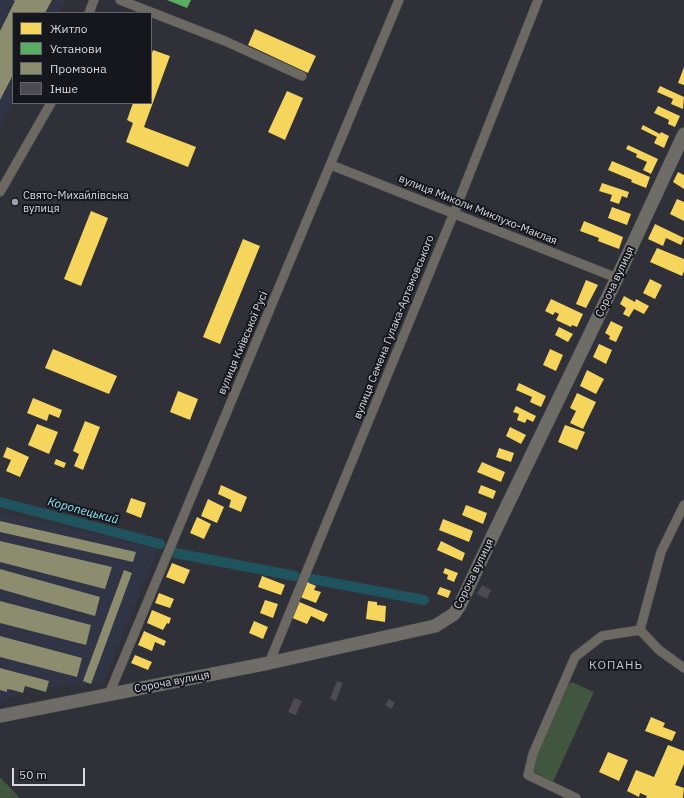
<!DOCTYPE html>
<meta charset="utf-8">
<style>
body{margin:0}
#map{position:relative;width:684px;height:798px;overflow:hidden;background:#303138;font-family:"IBM Plex Sans",sans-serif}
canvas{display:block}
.legend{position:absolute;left:12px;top:12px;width:140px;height:92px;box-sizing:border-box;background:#16171d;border:1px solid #64656c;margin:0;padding:5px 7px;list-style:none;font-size:12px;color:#d8dae2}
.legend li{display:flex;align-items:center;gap:8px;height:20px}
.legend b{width:20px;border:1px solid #64656c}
.scale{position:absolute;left:12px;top:768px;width:73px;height:18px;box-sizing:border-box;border:2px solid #d8dae2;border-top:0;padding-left:5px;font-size:12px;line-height:14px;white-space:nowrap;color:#d8dae2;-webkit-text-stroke:3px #16171d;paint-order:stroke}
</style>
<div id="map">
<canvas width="684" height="798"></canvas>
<ul class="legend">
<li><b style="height:11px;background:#f6d55c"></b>Житло</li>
<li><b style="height:11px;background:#5aae61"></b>Установи</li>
<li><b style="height:11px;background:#8c8c6e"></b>Промзона</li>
<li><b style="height:11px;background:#4e4a54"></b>Інше</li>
</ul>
<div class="scale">50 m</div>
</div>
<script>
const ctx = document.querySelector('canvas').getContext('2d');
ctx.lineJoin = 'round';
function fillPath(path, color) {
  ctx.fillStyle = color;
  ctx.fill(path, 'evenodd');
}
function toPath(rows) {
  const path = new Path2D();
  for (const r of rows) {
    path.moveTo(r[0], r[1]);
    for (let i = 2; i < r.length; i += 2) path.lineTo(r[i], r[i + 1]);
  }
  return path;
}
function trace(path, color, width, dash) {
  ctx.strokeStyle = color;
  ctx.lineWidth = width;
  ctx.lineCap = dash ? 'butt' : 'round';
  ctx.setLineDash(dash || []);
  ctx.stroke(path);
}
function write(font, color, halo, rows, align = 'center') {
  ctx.font = font + ' "IBM Plex Sans",sans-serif';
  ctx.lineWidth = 4;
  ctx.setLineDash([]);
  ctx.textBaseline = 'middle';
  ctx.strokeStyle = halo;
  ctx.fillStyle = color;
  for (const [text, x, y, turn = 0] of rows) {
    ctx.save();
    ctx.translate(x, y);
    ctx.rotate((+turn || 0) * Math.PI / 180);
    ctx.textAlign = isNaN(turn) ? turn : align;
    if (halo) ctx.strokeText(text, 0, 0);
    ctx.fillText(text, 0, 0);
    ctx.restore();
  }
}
const built = toPath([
 [0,0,66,0,59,13,13,13,13,102,0,127],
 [0,512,158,549,103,684,24,689,3,703,0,703]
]);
const green = toPath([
 [572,682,594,692,553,782,534,772,538,753,568,685],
 [0,777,20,798,0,798]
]);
const homes = toPath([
 [255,29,316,56,308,73,248,45],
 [153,50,170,56,144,127,196,147,188,167,126,142,133,123,127,120,133,103,151,103,151,56],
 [684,67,684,85,678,83],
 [660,86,684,97,683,109,671,104,673,99,657,92],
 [287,91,303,98,285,140,268,132],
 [658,106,680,116,675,127,668,124,669,120,654,113],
 [643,125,660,134,661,132,669,136,664,148,654,143,657,137,641,129],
 [628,145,658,159,651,174,643,170,647,162,636,157,637,154,626,149],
 [612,161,650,177,646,188,631,182,632,180,608,170],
 [678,172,684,175,684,189,673,182],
 [602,183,629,192,627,198,622,196,619,204,610,201,612,195,599,191],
 [677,199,684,202,684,221,670,214],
 [612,207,631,214,627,225,608,218],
 [91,211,108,218,81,286,64,279],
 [584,221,623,237,619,249,598,241,599,238,580,231],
 [655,224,684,238,681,245,666,238,663,246,648,239],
 [243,239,260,246,220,344,203,337],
 [657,248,684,259,684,271,682,276,650,262],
 [650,279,662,285,655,299,643,293],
 [586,280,598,285,586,308,576,304],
 [624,296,635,302,636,299,649,306,644,314,634,309,629,317,623,314,626,308,620,304],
 [551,299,583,314,577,327,572,325,571,327,556,320,559,314,555,312,553,315,545,311],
 [611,321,623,327,616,342,609,339,610,336,605,333],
 [559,327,573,334,568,342,555,335],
 [599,344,612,350,606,364,593,357],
 [53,349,117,376,109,394,45,368],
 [550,349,563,355,556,371,543,365],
 [587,370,604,379,596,394,580,386],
 [519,383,546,396,541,407,530,402,532,397,516,390],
 [178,391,198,399,190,420,170,412],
 [577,393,596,402,583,429,570,423,576,411,570,408],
 [33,398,62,410,59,418,49,414,47,421,27,413],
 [516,406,536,416,533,422,527,419,525,423,517,420,519,414,513,412],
 [85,421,100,427,83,470,74,466,79,454,73,451],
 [37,424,58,432,49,454,28,445],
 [565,425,585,432,577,450,558,442],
 [510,427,526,435,521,444,506,436],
 [7,447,29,457,20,477,6,471,11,460,3,457],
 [499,448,514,453,511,462,496,457],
 [56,459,66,463,64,468,54,464],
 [482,462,505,472,501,482,477,472],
 [221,485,247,497,241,512,229,507,231,500,218,494],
 [481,485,496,491,493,499,478,493],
 [131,498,146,503,141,518,126,512],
 [208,499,224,507,217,523,201,516],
 [466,505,487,513,483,524,462,515],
 [197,517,211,524,204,539,190,533],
 [443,519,473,531,469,542,439,530],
 [441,541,465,553,462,561,437,550],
 [172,563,190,570,184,584,166,577],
 [445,568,458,573,454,582,447,579,448,575,443,573],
 [262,576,285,585,281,595,258,587],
 [306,581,316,586,314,590,321,592,316,603,300,597],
 [440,587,451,591,448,598,437,594],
 [159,593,174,599,170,608,155,603],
 [265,600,278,604,273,618,260,613],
 [297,601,328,614,324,622,311,616,307,624,290,617],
 [368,601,377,602,377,605,386,606,385,622,366,619],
 [152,610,171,618,169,624,167,623,163,630,147,623],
 [254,621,268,627,263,639,249,633],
 [144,631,166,641,164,646,155,642,152,651,138,645],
 [135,655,152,662,148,670,131,663],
 [651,717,665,723,663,727,676,732,672,741,645,731],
 [668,745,684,751,684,764,675,785,684,788,683,798,646,798,647,796,640,793,639,797,627,791,636,770,654,777],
 [608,752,628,760,619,781,599,772]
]);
const public = toPath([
 [167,0,191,0,187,8]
]);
const industry = toPath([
 [13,0,52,0,45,13,13,13,13,75,0,100,0,31,15,1],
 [0,521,136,552,133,562,0,532],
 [0,541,112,567,105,589,0,562],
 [0,569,100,597,95,616,0,589],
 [124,570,132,573,91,684,83,681],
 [0,601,91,625,86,645,0,623],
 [0,636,82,658,77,677,0,657],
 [0,668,49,681,46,692,25,686,23,693,13,690,7,689,7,692,0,690]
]);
const canal = toPath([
 [0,502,160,544],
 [175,553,295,576],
 [312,579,424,600]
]);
const building = toPath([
 [15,197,20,201,15,207,10,204],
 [482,585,491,590,487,599,477,594],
 [337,681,343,683,336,701,330,699],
 [294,698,302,701,296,715,288,712],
 [389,699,395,703,391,709,385,705]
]);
const minor = toPath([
 [120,0,225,41,302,76],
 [89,13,94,0],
 [331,165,617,278],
 [0,192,51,103],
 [640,630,659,650,684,668],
 [269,663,456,208,538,0],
 [109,694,399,0],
 [576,798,528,775,533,754,575,657,602,636,640,630,661,552,684,505]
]);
const secondary = toPath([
 [0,716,269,663,435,626,454,614,460,605,491,539,617,278,684,134]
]);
const markers = [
 [15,202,4,"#9d9fa6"]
];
const poiNames = [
 ["Свято-Михайлівська",23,196],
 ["вулиця",23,209]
];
const streetNames = [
 ["вулиця Миколи Миклухо-Маклая",478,210,22],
 ["Сороча вулиця",615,282,-65],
 ["вулиця Семена Гулака-Артемовського",394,327,-68],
 ["вулиця Київської Русі",243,343,-67],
 ["Сороча вулиця",474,574,-64],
 ["Сороча вулиця",172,682,-11]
];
const waterNames = [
 ["Коропецький",83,511,15]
];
const neighbourhoodNames = [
 ["КОПАНЬ",616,666]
];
fillPath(built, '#303444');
fillPath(green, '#41563e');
fillPath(homes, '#f6d55c');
fillPath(public, '#5aae61');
fillPath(industry, '#8c8c6e');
trace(canal, '#1f545f', 10);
fillPath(building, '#4e4a54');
trace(minor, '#4c4d52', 10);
trace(secondary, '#4c4d52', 14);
trace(minor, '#6c6963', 9);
trace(secondary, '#6e6c67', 13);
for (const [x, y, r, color] of markers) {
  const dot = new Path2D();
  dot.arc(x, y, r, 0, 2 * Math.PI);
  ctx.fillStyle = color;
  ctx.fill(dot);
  trace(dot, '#16171d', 1.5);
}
write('11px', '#d8dae2', '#16171d', poiNames, 'left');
write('11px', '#d8dae2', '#16171d', streetNames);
write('italic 12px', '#91e6f8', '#16171d', waterNames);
ctx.letterSpacing = '1px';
write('12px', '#c2c6d5', '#16171d', neighbourhoodNames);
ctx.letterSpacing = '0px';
</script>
